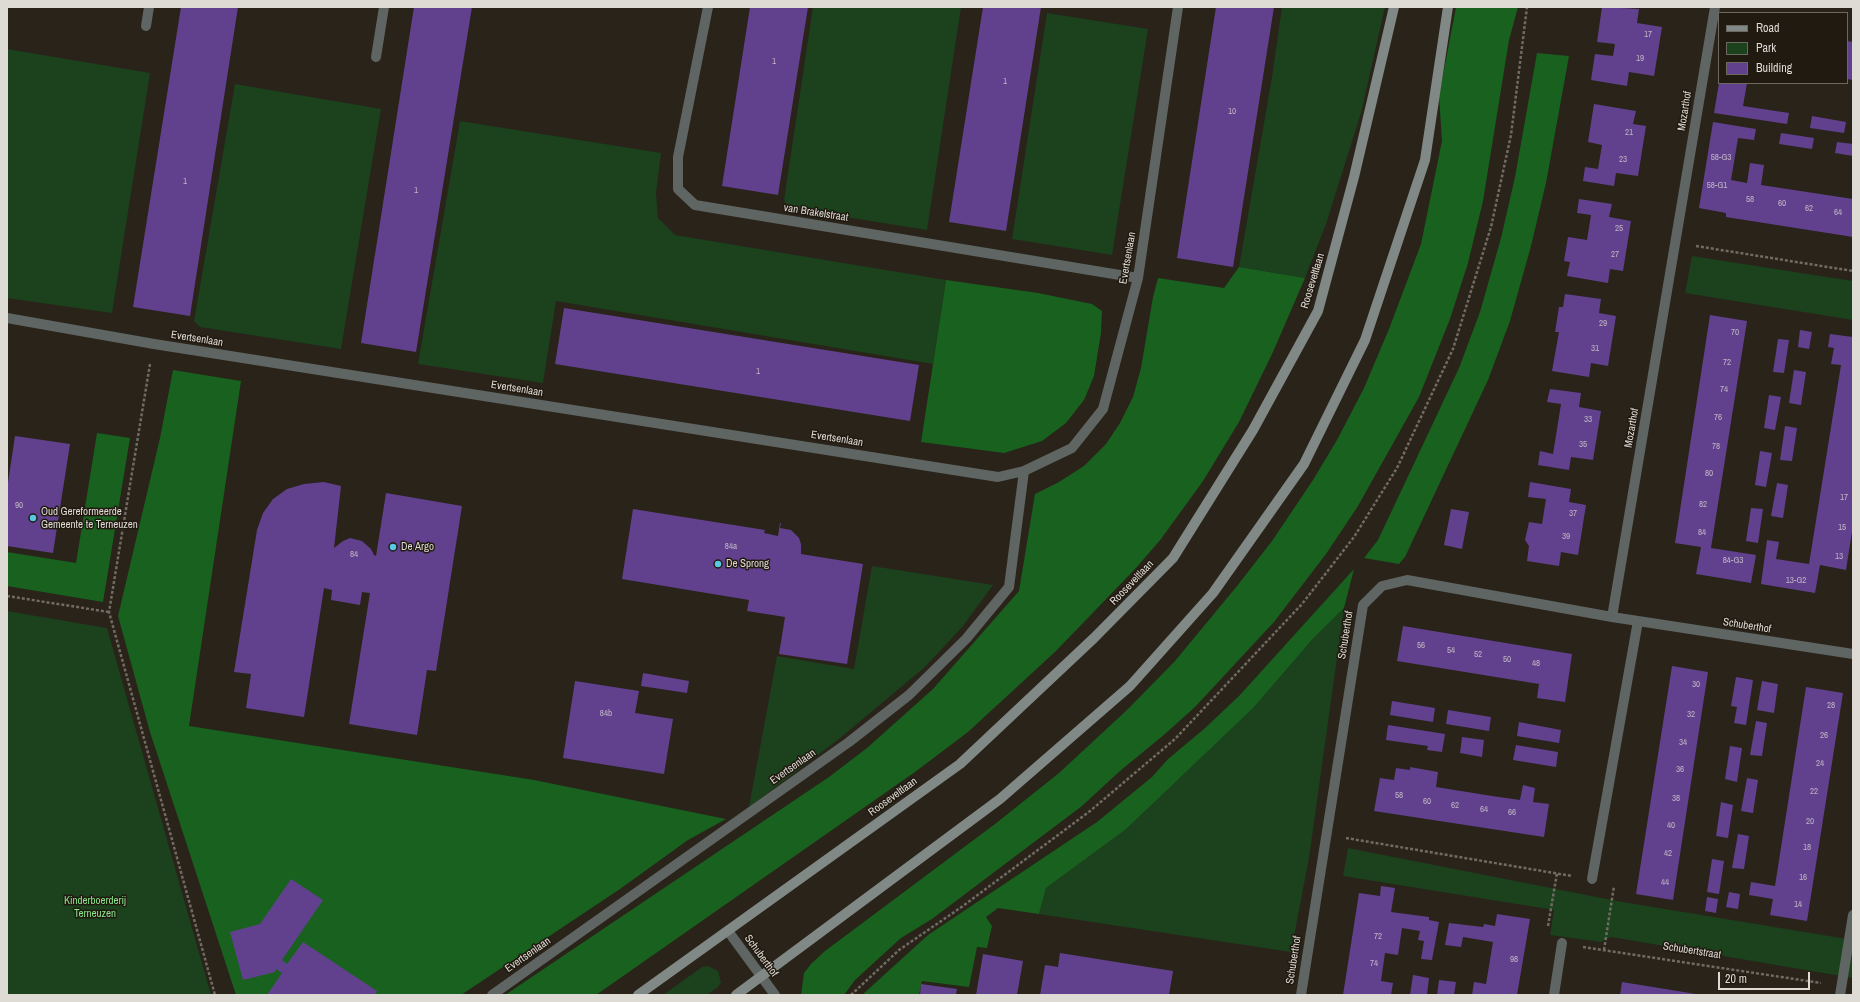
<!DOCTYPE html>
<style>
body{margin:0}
#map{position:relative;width:1860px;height:1002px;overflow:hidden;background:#29231a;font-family:"Archivo Narrow",sans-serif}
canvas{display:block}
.frame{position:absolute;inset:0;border:8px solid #dedad4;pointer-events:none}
.legend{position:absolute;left:1718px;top:12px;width:130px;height:72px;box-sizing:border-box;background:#201a11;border:1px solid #6c675f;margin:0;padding:5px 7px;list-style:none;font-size:12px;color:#dedad4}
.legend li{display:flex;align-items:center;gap:8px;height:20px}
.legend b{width:20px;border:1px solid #6c675f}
.scale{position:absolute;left:1718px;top:972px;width:92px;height:18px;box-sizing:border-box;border:2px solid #dedad4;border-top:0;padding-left:5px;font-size:12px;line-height:14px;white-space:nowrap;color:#dedad4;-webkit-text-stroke:3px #201a11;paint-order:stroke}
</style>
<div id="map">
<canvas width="1860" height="1002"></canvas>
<div class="frame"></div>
<ul class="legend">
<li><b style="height:5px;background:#808985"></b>Road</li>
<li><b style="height:11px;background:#1b411d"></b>Park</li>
<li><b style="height:11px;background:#61418d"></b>Building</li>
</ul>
<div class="scale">20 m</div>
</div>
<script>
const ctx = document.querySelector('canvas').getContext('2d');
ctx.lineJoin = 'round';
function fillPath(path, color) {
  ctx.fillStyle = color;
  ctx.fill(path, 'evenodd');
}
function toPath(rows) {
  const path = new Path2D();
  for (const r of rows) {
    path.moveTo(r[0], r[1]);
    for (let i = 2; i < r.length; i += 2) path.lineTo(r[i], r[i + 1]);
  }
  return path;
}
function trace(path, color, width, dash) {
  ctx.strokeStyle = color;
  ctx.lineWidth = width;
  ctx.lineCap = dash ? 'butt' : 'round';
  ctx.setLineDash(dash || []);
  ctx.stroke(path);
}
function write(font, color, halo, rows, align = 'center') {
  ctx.font = font + ' "Archivo Narrow",sans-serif';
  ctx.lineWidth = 3;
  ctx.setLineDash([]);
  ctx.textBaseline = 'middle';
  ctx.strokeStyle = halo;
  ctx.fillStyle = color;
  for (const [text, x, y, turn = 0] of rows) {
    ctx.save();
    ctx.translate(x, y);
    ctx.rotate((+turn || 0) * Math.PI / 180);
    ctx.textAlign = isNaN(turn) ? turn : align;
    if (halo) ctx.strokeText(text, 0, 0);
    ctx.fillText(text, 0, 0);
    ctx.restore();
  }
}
const green = toPath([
 [813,7,961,7,927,230,789,208,784,200],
 [1282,7,1385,7,1361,113,1326,224,1305,278,1239,267,1272,77],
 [1047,13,1148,29,1112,255,1012,239],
 [7,49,150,73,112,313,7,298],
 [235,84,381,109,341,349,200,327,194,321],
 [460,121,661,153,656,193,658,218,675,235,946,280,933,364,556,301,543,383,418,364],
 [1692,256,1853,281,1853,320,1685,293],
 [872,566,993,585,963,626,926,666,839,739,749,807,777,656,854,669],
 [1344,608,1309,858,1291,952,1039,914,1046,888,1125,830],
 [7,611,107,628,211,995,7,995],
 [1348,848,1617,901,1853,940,1853,978,1611,937,1601,942,1550,935,1554,910,1343,876],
 [708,966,718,971,721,982,718,987,707,995,663,995,702,967]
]);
const forest = toPath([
 [1456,7,1518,7,1509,40,1483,201,1468,263,1450,319,1419,397,1358,506,1326,554,1274,622,1195,707,1165,734,1120,771,1082,806,932,919,901,938,855,980,844,995,801,995,804,973,811,964,825,951,995,824,1059,773,1128,709,1175,661,1237,586,1272,541,1313,480,1337,440,1364,388,1389,329,1421,244,1442,141,1439,96],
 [1537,53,1569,56,1546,183,1531,246,1510,321,1488,380,1405,557,1399,564,1364,558,1378,540,1459,368,1480,312,1501,238,1515,177],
 [1239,267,1305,278,1273,352,1239,422,1203,481,1161,539,1136,568,1056,651,968,732,915,772,596,995,505,995,829,777,867,748,933,689,1019,591,1035,494,1059,482,1084,466,1106,444,1120,423,1133,397,1141,368,1153,297,1158,278,1224,288],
 [946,280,1038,293,1092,304,1102,311,1101,333,1094,376,1084,400,1066,423,1042,441,1004,453,921,442],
 [173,370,241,381,189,726,534,780,726,819,688,840,620,889,461,995,236,995,150,732,118,616,160,438],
 [97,433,130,438,103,602,7,586,7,552,76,563],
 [1354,569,1344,608,1310,642,1253,708,1125,830,1046,888,1039,914,998,908,986,917,992,926,987,948,977,947,969,987,922,981,919,995,862,995,928,935,1097,822,1152,777,1168,759,1204,729,1239,696]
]);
const building = toPath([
 [181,7,238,7,190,316,133,307],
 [414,7,472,7,416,352,361,343],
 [750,7,808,7,778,195,722,186],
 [983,7,1041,7,1006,231,949,222],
 [1216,7,1274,7,1233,267,1177,258],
 [1602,7,1639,9,1637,23,1662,27,1654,76,1629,72,1627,86,1591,80,1595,54,1613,56,1615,44,1597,42],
 [1847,41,1853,42,1853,80,1847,79],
 [1719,83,1747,83,1743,106,1789,113,1787,124,1714,113],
 [1594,104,1636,111,1633,124,1646,126,1638,176,1616,173,1614,186,1583,181,1585,167,1598,169,1602,145,1588,142],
 [1812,116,1846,122,1844,133,1810,128],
 [1713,122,1756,129,1754,140,1738,138,1731,180,1747,183,1750,163,1764,165,1761,185,1853,199,1853,237,1726,217,1726,213,1699,208],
 [1781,133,1814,138,1812,149,1779,144],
 [1837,142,1853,144,1853,156,1835,153],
 [1579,199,1612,204,1609,217,1631,221,1623,271,1610,269,1608,283,1567,276,1570,262,1564,261,1568,237,1587,240,1591,215,1577,213],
 [1565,294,1601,299,1599,313,1616,316,1608,366,1591,363,1589,377,1552,371,1559,332,1555,332,1559,307,1563,307],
 [564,308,919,365,910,421,555,364],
 [1710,315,1747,321,1711,548,1756,555,1751,583,1696,574,1701,547,1675,543],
 [1800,330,1812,332,1809,349,1798,347],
 [1830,334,1853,337,1853,525,1846,570,1820,565,1815,593,1761,584,1767,540,1779,542,1776,559,1809,564,1841,365,1831,364,1834,348,1828,347],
 [1778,339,1789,340,1784,373,1773,372],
 [1794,370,1806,372,1801,405,1789,403],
 [1550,389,1581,393,1579,407,1601,411,1593,460,1571,457,1569,470,1538,465,1540,451,1553,454,1561,404,1547,402],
 [1769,395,1781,397,1775,430,1764,428],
 [1785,426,1797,428,1792,461,1780,460],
 [15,436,70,444,53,553,7,546,7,489],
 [1760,451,1772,453,1766,487,1755,485],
 [324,482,341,486,334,548,343,541,350,538,362,541,371,549,374,555,376,556,386,493,462,506,436,671,427,670,417,735,349,724,370,593,362,592,360,605,331,600,332,590,324,588,304,717,246,708,251,674,234,672,257,530,263,513,273,499,287,489,304,484],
 [1530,482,1571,489,1569,502,1586,505,1578,555,1561,552,1559,566,1527,561,1529,546,1525,540,1529,522,1542,524,1546,499,1528,497],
 [1777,483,1788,485,1783,518,1771,516],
 [1751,508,1763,509,1758,543,1746,541],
 [633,509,765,530,764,533,778,536,780,523,781,523,780,528,791,530,799,538,801,544,801,554,863,564,847,664,779,654,785,617,747,611,749,600,622,579],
 [1451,509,1469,512,1462,549,1444,545],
 [1403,626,1572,654,1565,702,1537,698,1539,684,1397,661],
 [1672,666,1708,672,1673,900,1636,894],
 [643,673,689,681,687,693,641,686],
 [1736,677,1753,680,1746,725,1734,723,1737,707,1731,706],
 [575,681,639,691,635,713,673,719,664,774,563,758],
 [1762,681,1778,684,1774,713,1757,710],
 [1806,687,1843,693,1807,921,1770,915,1773,899,1749,895,1751,882,1775,886],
 [1392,701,1435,708,1433,722,1390,715],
 [1448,710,1491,717,1489,731,1446,724],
 [1756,721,1767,723,1762,756,1750,755],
 [1519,722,1561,730,1559,743,1517,736],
 [1388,725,1445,734,1442,752,1427,750,1428,746,1386,740],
 [1462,737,1484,740,1482,757,1460,753],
 [1516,745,1558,752,1556,767,1513,760],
 [1730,746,1742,748,1737,782,1725,779],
 [1410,767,1438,772,1436,787,1492,796,1520,800,1523,785,1535,788,1533,802,1549,804,1544,837,1374,811,1380,778,1394,780,1396,768,1410,770],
 [1747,778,1758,780,1753,813,1741,811],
 [1721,802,1733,805,1728,838,1716,836],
 [1738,834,1749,836,1744,869,1732,868],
 [1712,859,1724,861,1719,894,1707,892],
 [291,879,323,900,282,960,287,964,303,942,377,991,375,995,267,995,282,973,276,969,275,972,243,980,230,932,260,924],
 [1381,886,1395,888,1391,912,1429,917,1429,920,1439,922,1432,960,1421,959,1424,941,1418,940,1420,931,1402,928,1398,955,1385,953,1381,981,1393,983,1391,995,1343,995,1359,893,1380,896],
 [1729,892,1740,894,1738,909,1726,907],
 [1707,897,1718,899,1716,913,1705,911],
 [1497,914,1530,919,1517,995,1472,995,1474,982,1486,984,1493,942,1463,937,1461,947,1445,945,1449,923,1483,927,1484,924,1495,926],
 [1060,953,1173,971,1169,995,1040,995,1045,965,1058,967],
 [983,954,1023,961,1017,995,976,995],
 [1413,975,1429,978,1427,995,1410,995],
 [1439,980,1456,982,1454,995,1437,995],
 [1622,982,1696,994,1696,995,1620,995],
 [921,984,957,989,956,995,920,995]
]);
const path = toPath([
 [1696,246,1853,271],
 [150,364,109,612,215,995],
 [7,596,109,612],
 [1346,838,1572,876],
 [1548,926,1557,873],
 [1583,947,1821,983],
 [1604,950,1614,886],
 [851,995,899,950,963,906,1090,811,1175,739,1302,604,1354,537,1397,468,1453,349,1491,227,1511,135,1527,7]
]);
const minor = toPath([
 [708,7,678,157,678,189,695,205,1138,278],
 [146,26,149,7],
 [376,57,384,7],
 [7,318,154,344,998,477,1024,471,1072,448,1103,409,1138,278,1178,7],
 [1612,617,1715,7],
 [1592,879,1638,621],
 [728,931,775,995],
 [492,995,849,742,909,695,966,639,1009,587,1024,471],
 [1301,995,1363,605,1382,586,1407,580,1612,617,1853,654],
 [1554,995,1562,943],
 [1840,995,1853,915]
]);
const secondary = toPath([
 [638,995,960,764,1094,638,1173,558,1253,430,1318,311,1354,177,1394,7],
 [736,995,1000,799,1130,686,1213,593,1304,464,1365,340,1425,160,1448,7]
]);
const markers = [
 [33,518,4,"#59c8e5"],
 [393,547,4,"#59c8e5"],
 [718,564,4,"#59c8e5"]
];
const numberNames = [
 ["17",1648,35],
 ["19",1640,59],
 ["1",774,62],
 ["1",1005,82],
 ["10",1232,112],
 ["21",1629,133],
 ["58-G3",1721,158],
 ["23",1623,160],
 ["1",185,182],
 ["58-G1",1717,186],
 ["1",416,191],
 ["58",1750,200],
 ["60",1782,204],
 ["62",1809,209],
 ["64",1838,213],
 ["25",1619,229],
 ["27",1615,255],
 ["29",1603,324],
 ["70",1735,333],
 ["31",1595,349],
 ["72",1727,363],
 ["1",758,372],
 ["74",1724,390],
 ["76",1718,418],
 ["33",1588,420],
 ["35",1583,445],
 ["78",1716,447],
 ["80",1709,474],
 ["17",1844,498],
 ["82",1703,505],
 ["90",19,506],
 ["37",1573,514],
 ["15",1842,528],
 ["84",1702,533],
 ["39",1566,537],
 ["84a",731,547],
 ["84",354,555],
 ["13",1839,557],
 ["84-G3",1733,561],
 ["13-G2",1796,581],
 ["56",1421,646],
 ["54",1451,651],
 ["52",1478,655],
 ["50",1507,660],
 ["48",1536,664],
 ["30",1696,685],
 ["28",1831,706],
 ["84b",606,714],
 ["32",1691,715],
 ["26",1824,736],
 ["34",1683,743],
 ["24",1820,764],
 ["36",1680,770],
 ["22",1814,792],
 ["58",1399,796],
 ["38",1676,799],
 ["60",1427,802],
 ["62",1455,806],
 ["64",1484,810],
 ["66",1512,813],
 ["20",1810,822],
 ["40",1671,826],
 ["18",1807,848],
 ["42",1668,854],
 ["16",1803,878],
 ["44",1665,883],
 ["14",1798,905],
 ["72",1378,937],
 ["98",1514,960],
 ["74",1374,964]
];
const streetNames = [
 ["Mozarthof",1685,111,-81],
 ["van Brakelstraat",816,213,9],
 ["Evertsenlaan",1128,258,-80],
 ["Rooseveltlaan",1313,281,-73],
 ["Evertsenlaan",197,339,9],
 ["Evertsenlaan",517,389,9],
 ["Mozarthof",1632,428,-80],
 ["Evertsenlaan",837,439,9],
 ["Rooseveltlaan",1132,583,-46],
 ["Schuberthof",1747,626,9],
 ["Schuberthof",1346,635,-81],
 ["Evertsenlaan",793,767,-35],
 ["Rooseveltlaan",893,797,-36],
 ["Schubertstraat",1692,951,9],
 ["Evertsenlaan",528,955,-35],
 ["Schuberthof",761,956,54],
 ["Schuberthof",1294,960,-81]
];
const poiNames = [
 ["Oud Gereformeerde",41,512],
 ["Gemeente te Terneuzen",41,525],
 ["De Argo",401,547],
 ["De Sprong",726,564]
];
const parkNames = [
 ["Kinderboerderij",95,901],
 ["Terneuzen",95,914]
];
fillPath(green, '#1b411d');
fillPath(forest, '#18611e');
fillPath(building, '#61418d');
trace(path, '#706b63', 2.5, [3, 2]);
trace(minor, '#5f6562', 10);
trace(secondary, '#808985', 10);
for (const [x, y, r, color] of markers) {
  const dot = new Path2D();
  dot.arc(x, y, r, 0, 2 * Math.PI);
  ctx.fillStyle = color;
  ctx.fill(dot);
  trace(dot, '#201a11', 1.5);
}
write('9px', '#bfb4c2', null, numberNames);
write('11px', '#dedad4', '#201a11', streetNames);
write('11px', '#dedad4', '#201a11', poiNames, 'left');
write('11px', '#87e388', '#201a11', parkNames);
</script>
